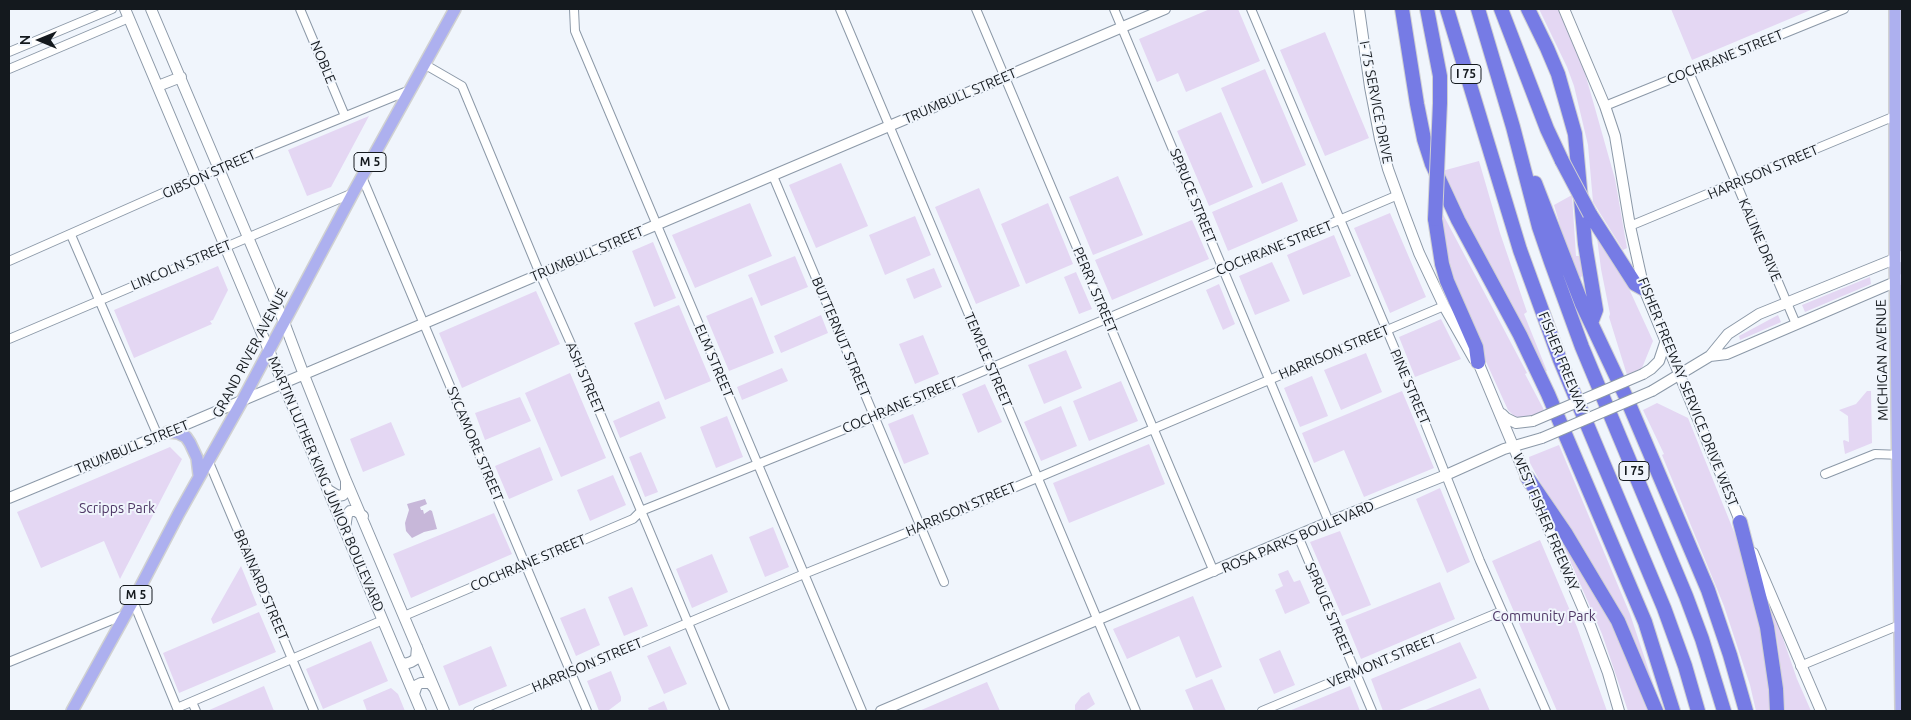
<!DOCTYPE html>
<style>
body{margin:0}
#map{position:relative;width:1911px;height:720px;overflow:hidden;background:#f0f5fc;font-family:Ubuntu,sans-serif}
canvas{display:block}
.frame{position:absolute;inset:0;border:10px solid #14191e;pointer-events:none}
.north{position:absolute;left:15px;top:15px;width:50px;height:50px;-webkit-text-stroke:4px #f0f5fc;paint-order:stroke;rotate:270deg;font-size:14px;font-weight:700;line-height:20px;text-align:center;color:#14191e}
.north::after{content:'';display:block;margin:auto;width:18px;height:22px;background:#14191e;clip-path:polygon(50% 0,100% 100%,50% 72%,0 100%)}
</style>
<div id="map">
<canvas width="1911" height="720"></canvas>
<div class="frame"></div>
<div class="north">N</div>
</div>
<script>
const ctx = document.querySelector('canvas').getContext('2d');
ctx.lineJoin = 'round';
function fillPath(path, color) {
  ctx.fillStyle = color;
  ctx.fill(path, 'evenodd');
}
function toPath(rows) {
  const path = new Path2D();
  for (const r of rows) {
    path.moveTo(r[0], r[1]);
    for (let i = 2; i < r.length; i += 2) path.lineTo(r[i], r[i + 1]);
  }
  return path;
}
function trace(path, color, width, dash) {
  ctx.strokeStyle = color;
  ctx.lineWidth = width;
  ctx.lineCap = dash ? 'butt' : 'round';
  ctx.setLineDash(dash || []);
  ctx.stroke(path);
}
function write(font, color, halo, rows, align = 'center') {
  ctx.font = font + ' Ubuntu,sans-serif';
  ctx.lineWidth = 4;
  ctx.setLineDash([]);
  ctx.textBaseline = 'middle';
  ctx.strokeStyle = halo;
  ctx.fillStyle = color;
  for (const [text, x, y, turn = 0] of rows) {
    ctx.save();
    ctx.translate(x, y);
    ctx.rotate((+turn || 0) * Math.PI / 180);
    ctx.textAlign = isNaN(turn) ? turn : align;
    if (halo) ctx.strokeText(text, 0, 0);
    ctx.fillText(text, 0, 0);
    ctx.restore();
  }
}
const green = toPath([
 [1210,9,1238,9,1260,61,1186,92,1178,73,1157,82,1139,39],
 [1539,9,1558,9,1585,73,1615,179,1627,248,1623,250,1593,202,1588,145,1574,86,1567,67],
 [1671,9,1813,9,1692,60],
 [1325,32,1369,138,1325,156,1280,50],
 [1265,69,1306,165,1262,184,1221,88],
 [1221,112,1253,187,1209,206,1177,131],
 [369,116,331,187,307,196,288,150],
 [1479,161,1500,233,1527,312,1524,314,1547,371,1543,372,1460,211,1442,171],
 [841,163,868,226,816,248,789,185],
 [1118,176,1143,235,1093,255,1069,197],
 [1282,182,1298,221,1228,251,1212,212],
 [979,188,1020,286,976,304,935,207],
 [1572,195,1576,256,1580,256,1583,275,1580,278,1571,263,1554,205],
 [750,203,772,256,695,288,672,235],
 [1048,203,1073,264,1026,284,1001,224],
 [1438,205,1527,373,1525,374,1544,410,1530,417,1515,417,1508,410,1462,309,1452,284],
 [1390,213,1426,297,1390,313,1354,228],
 [915,216,931,255,885,275,869,235],
 [1192,220,1209,259,1112,300,1095,260],
 [1596,230,1619,267,1653,341,1642,368,1627,375,1609,317,1610,314,1601,269],
 [1334,235,1351,276,1303,295,1287,255],
 [653,242,676,298,654,307,632,251],
 [795,256,808,287,761,306,748,275],
 [1272,262,1290,301,1255,315,1239,276],
 [218,266,228,290,213,320,210,321,212,324,134,358,114,310],
 [934,268,942,287,914,299,906,279],
 [1076,272,1092,309,1079,314,1064,277],
 [1870,277,1871,284,1805,312,1802,305],
 [1219,284,1235,324,1223,330,1206,290],
 [536,291,560,344,462,388,439,333],
 [752,297,774,353,729,371,706,316],
 [679,305,711,381,665,400,634,323],
 [821,315,828,333,781,353,774,336],
 [1778,315,1781,322,1779,323,1740,340,1739,336],
 [1441,319,1461,359,1415,377,1399,337],
 [923,335,939,374,915,384,899,344],
 [1066,350,1082,388,1044,404,1028,365],
 [1366,353,1382,392,1341,410,1324,370],
 [782,368,788,381,742,400,737,387],
 [570,373,606,458,561,477,525,393],
 [1312,376,1328,416,1300,427,1284,388],
 [1121,381,1138,421,1089,441,1073,401],
 [985,384,1002,422,978,433,962,394],
 [1402,391,1434,468,1364,497,1344,450,1314,463,1302,433],
 [1867,391,1871,391,1872,443,1845,454,1843,441,1844,440,1849,442,1848,416,1839,410,1856,404],
 [520,397,531,421,485,440,475,413],
 [659,401,666,418,620,438,613,421],
 [1657,403,1688,418,1743,554,1762,630,1773,711,1756,711,1750,685,1724,606,1662,455,1664,454,1643,410],
 [1061,406,1077,446,1041,461,1024,422],
 [913,414,929,454,904,464,888,424],
 [727,416,743,457,716,468,700,427],
 [391,422,405,455,363,472,350,439],
 [1149,444,1165,484,1069,523,1053,483],
 [1559,445,1630,614,1657,695,1655,696,1530,463,1529,457],
 [170,447,182,459,120,579,104,541,41,568,17,512],
 [540,447,553,480,509,499,495,466],
 [641,452,658,492,645,497,629,457],
 [613,475,626,505,590,521,577,490],
 [1440,488,1470,562,1447,573,1416,499],
 [494,513,512,554,411,598,393,554],
 [773,527,789,567,765,577,749,537],
 [1340,531,1371,605,1342,616,1310,542],
 [1540,540,1577,627,1607,711,1557,711,1492,561],
 [1566,546,1608,616,1623,647,1650,711,1628,711,1602,634,1564,547],
 [712,554,728,592,692,608,676,569],
 [241,566,257,605,213,624,211,619],
 [1288,570,1294,582,1300,580,1310,603,1285,614,1275,590,1283,586,1278,574],
 [1440,582,1455,619,1361,659,1345,620],
 [632,587,648,626,624,636,608,597],
 [1193,596,1222,667,1196,678,1179,636,1127,659,1113,629],
 [1769,598,1797,679,1811,711,1784,711,1778,646,1774,623,1767,599],
 [585,608,600,645,576,656,560,618],
 [259,612,276,652,179,693,163,653],
 [371,641,388,681,323,709,306,669],
 [1460,642,1477,678,1397,711,1383,711,1371,679],
 [491,646,507,686,459,706,443,666],
 [670,646,687,684,664,694,647,656],
 [1280,650,1295,685,1274,694,1259,659],
 [611,671,621,697,621,701,609,710,599,711,587,681],
 [1212,679,1226,711,1194,711,1185,690],
 [987,682,1000,711,919,711],
 [264,686,274,711,207,711],
 [1350,686,1360,711,1289,711],
 [391,688,398,694,405,711,367,711,363,700],
 [1480,688,1490,711,1423,711],
 [1089,692,1095,704,1085,711,1075,711,1075,705,1081,697],
 [664,701,668,711,649,711,648,708]
]);
const forest = toPath([
 [425,499,427,504,420,507,421,510,423,510,424,514,430,510,432,511,437,529,424,532,412,538,406,531,405,523,409,510,407,504]
]);
const street = toPath([
 [300,9,345,116],
 [574,9,575,31,862,711],
 [840,9,1136,711],
 [976,9,1214,572],
 [1114,9,1329,522],
 [1251,9,1410,385,1480,561,1546,711],
 [9,52,112,9],
 [424,64,462,86,540,274,571,344,725,711],
 [9,69,129,18],
 [1689,72,1796,324],
 [1605,106,1844,9],
 [773,176,944,582],
 [362,177,587,711],
 [1630,226,1895,116],
 [71,235,158,436],
 [9,261,226,165,410,90],
 [9,339,353,193],
 [208,460,314,711],
 [1825,474,1875,454,1902,455],
 [1298,536,1372,711],
 [133,601,177,708,383,620],
 [404,616,633,519,641,511,875,417,1398,195],
 [9,662,124,615],
 [1800,666,1902,624],
 [192,702,196,711],
 [478,711,804,574,921,527,1444,306],
 [1262,711,1502,611]
]);
const secondary = toPath([
 [125,9,421,711],
 [151,9,284,322,304,375,345,478,444,711],
 [1359,9,1370,87,1380,139,1388,169,1405,216,1419,253,1444,306,1474,359,1478,362,1529,484],
 [1564,9,1605,106,1615,136,1630,226,1644,289,1743,528],
 [158,86,181,77],
 [1710,356,1728,334,1759,314,1902,256],
 [1643,374,1651,369,1659,361,1666,340],
 [1652,391,1710,356,1727,354,1902,279],
 [1502,414,1506,418,1516,423,1533,421],
 [328,490,338,496,343,495,346,491,346,481],
 [1535,497,1590,625,1608,673,1619,711],
 [9,498,168,432,1165,9],
 [345,529,347,515,350,511,356,511,363,516],
 [1753,553,1821,711],
 [401,662,405,664,411,662,416,659,417,647],
 [414,694,417,685,421,683,430,683,434,688],
 [881,711,1329,522,1446,475,1504,449,1542,438]
]);
const primary = toPath([
 [1895,9,1895,258,1901,711],
 [168,432,178,433,186,437,190,443,197,458,199,475],
 [72,711,133,601,179,513,242,401,353,193,455,9]
]);
const highway = toPath([
 [1402,9,1417,104,1424,139,1432,164,1458,220,1520,335,1548,394,1645,622,1673,711],
 [1427,9,1440,76,1440,103],
 [1447,9,1520,250,1560,360,1664,608,1685,666,1698,711],
 [1478,9,1513,127,1539,227,1551,262,1582,347,1686,596,1702,639,1724,711],
 [1501,9,1547,129,1562,161],
 [1528,9,1547,48,1558,74,1575,134,1585,244,1596,310,1591,323],
 [1535,183,1582,304,1626,397,1708,590,1730,655,1746,711],
 [1590,214,1635,284,1644,289],
 [1435,219,1442,264,1447,281,1476,347,1478,362],
 [1527,477,1566,534,1618,621,1656,711],
 [1740,522,1767,627,1776,689,1777,711]
]);
const secondaryBridge = toPath([
 [1533,421,1643,374],
 [1542,438,1652,391]
]);
const highwayBridge = toPath([
 [1562,161,1590,214],
 [1435,219,1440,103]
]);
const shields = [
 [1466,74,30],
 [370,162,32],
 [1634,471,30],
 [136,595,32]
];
const shieldNames = [
 ["I 75",1466,74],
 ["M 5",370,162],
 ["I 75",1634,471],
 ["M 5",136,595]
];
const streetNames = [
 ["COCHRANE STREET",1725,57,-22],
 ["NOBLE",323,62,68],
 ["TRUMBULL STREET",960,96,-23],
 ["I- 75 SERVICE DRIVE",1376,102,79],
 ["HARRISON STREET",1763,172,-23],
 ["GIBSON STREET",209,174,-24],
 ["SPRUCE STREET",1193,196,68],
 ["KALINE DRIVE",1760,240,67],
 ["COCHRANE STREET",1274,248,-22],
 ["TRUMBULL STREET",587,254,-23],
 ["LINCOLN STREET",181,265,-23],
 ["PERRY STREET",1095,290,67],
 ["BUTTERNUT STREET",841,337,67],
 ["HARRISON STREET",1334,352,-23],
 ["GRAND RIVER AVENUE",250,353,-62],
 ["TEMPLE STREET",988,360,67],
 ["MICHIGAN AVENUE",1882,360,-91],
 ["ELM STREET",714,361,67],
 ["FISHER FREEWAY",1563,363,68],
 ["ASH STREET",585,378,67],
 ["PINE STREET",1410,387,67],
 ["FISHER FREEWAY SERVICE DRIVE WEST",1688,392,68],
 ["COCHRANE STREET",900,405,-23],
 ["SYCAMORE STREET",475,444,67],
 ["TRUMBULL STREET",132,447,-22],
 ["MARTIN LUTHER KING JUNIOR BOULEVARD",326,484,67],
 ["HARRISON STREET",961,509,-23],
 ["WEST FISHER FREEWAY",1546,522,67],
 ["ROSA PARKS BOULEVARD",1298,537,-23],
 ["COCHRANE STREET",528,563,-23],
 ["BRAINARD STREET",261,585,67],
 ["SPRUCE STREET",1329,610,67],
 ["VERMONT STREET",1382,661,-23],
 ["HARRISON STREET",587,665,-23]
];
const parkNames = [
 ["Scripps Park",117,508],
 ["Community Park",1544,616]
];
fillPath(green, '#e4d7f3');
fillPath(forest, '#c7b7d9');
trace(street, '#8c99a8', 10);
trace(secondary, '#8c99a8', 12);
trace(primary, '#d0d1d2', 14);
trace(highway, '#d0d1d2', 16);
trace(street, '#fff', 8);
trace(secondary, '#fff', 10);
trace(primary, '#adb0ef', 11);
trace(highway, '#767be5', 14);
trace(secondaryBridge, '#8c99a8', 12, []);
trace(highwayBridge, '#d0d1d2', 16, []);
trace(secondaryBridge, '#fff', 10);
trace(highwayBridge, '#767be5', 14);
for (const [x, y, w] of shields) {
  const box = new Path2D();
  box.roundRect(x - w / 2, y - 9.5, w, 19, 4);
  ctx.fillStyle = '#f0f5fc';
  ctx.fill(box);
  trace(box, '#14191e', 1);
}
write('bold 12px', '#14191e', null, shieldNames);
write('14px', '#14191e', '#f0f5fc', streetNames);
write('14px', '#4f3866', '#f0f5fc', parkNames);
</script>
